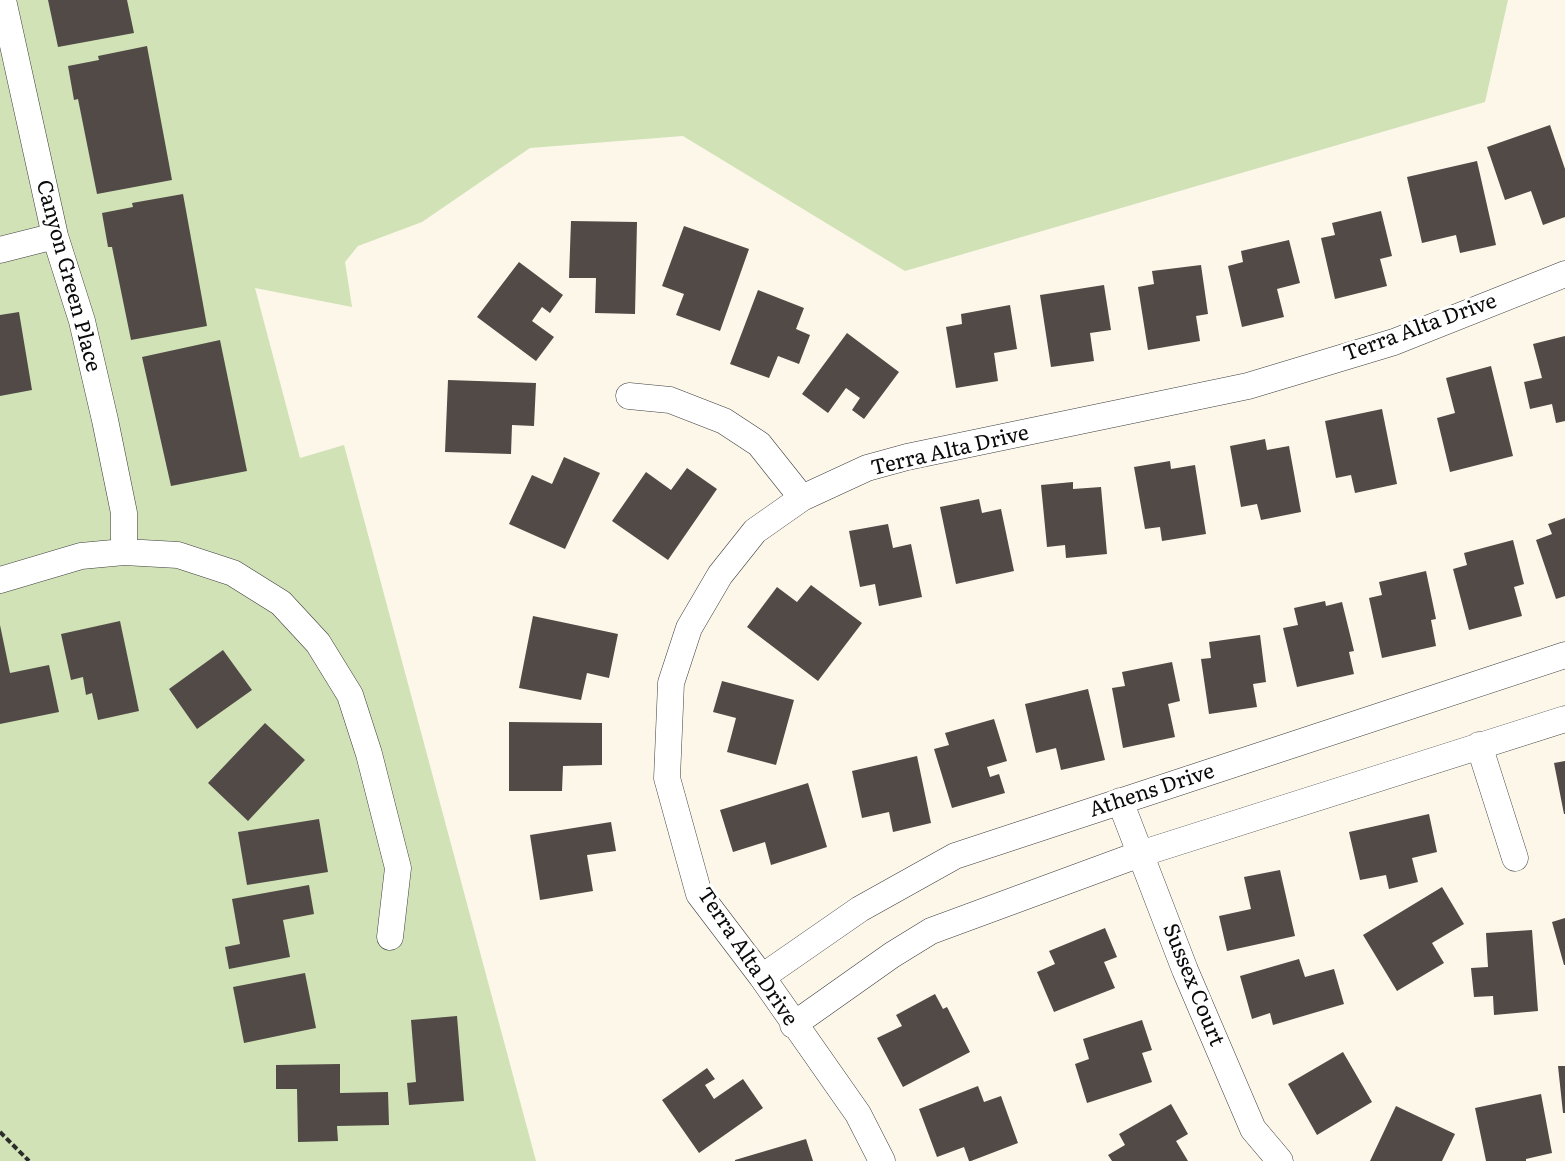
<!DOCTYPE html>
<style>
body{margin:0}
canvas{display:block;background:#fcf7e9}
</style>
<canvas width="1565" height="1161"></canvas>
<script>
const ctx = document.querySelector('canvas').getContext('2d');
ctx.lineJoin = 'round';
function fillPath(path, color) {
  ctx.fillStyle = color;
  ctx.fill(path, 'evenodd');
}
function toPath(rows) {
  const path = new Path2D();
  for (const r of rows) {
    path.moveTo(r[0], r[1]);
    for (let i = 2; i < r.length; i += 2) path.lineTo(r[i], r[i + 1]);
  }
  return path;
}
function trace(path, color, width, dash) {
  ctx.strokeStyle = color;
  ctx.lineWidth = width;
  ctx.lineCap = dash ? 'butt' : 'round';
  ctx.setLineDash(dash || []);
  ctx.stroke(path);
}
function write(font, color, halo, rows, align = 'center') {
  ctx.font = font + ' Literata,serif';
  ctx.lineWidth = 6;
  ctx.setLineDash([]);
  ctx.textBaseline = 'middle';
  ctx.strokeStyle = halo;
  ctx.fillStyle = color;
  for (const [text, x, y, turn = 0] of rows) {
    ctx.save();
    ctx.translate(x, y);
    ctx.rotate((+turn || 0) * Math.PI / 180);
    ctx.textAlign = isNaN(turn) ? turn : align;
    if (halo) ctx.strokeText(text, 0, 0);
    ctx.fillText(text, 0, 0);
    ctx.restore();
  }
}
const green = toPath([
 [0,0,1508,0,1485,102,905,271,683,136,530,148,422,222,358,246,345,262,352,307,255,288,300,458,344,445,536,1161,0,1161]
]);
const building = toPath([
 [48,0,127,0,134,33,58,47],
 [147,46,172,180,97,194,78,99,74,100,68,66,99,60,98,56],
 [1550,125,1565,169,1565,217,1543,225,1531,191,1505,200,1487,147],
 [1477,161,1496,245,1460,253,1456,235,1422,243,1407,177],
 [183,194,207,326,131,340,112,247,108,247,102,213,133,207,132,203],
 [1381,211,1392,256,1380,259,1387,286,1335,299,1321,238,1335,235,1332,223],
 [571,221,637,222,635,314,595,313,596,278,569,278],
 [684,226,749,249,720,331,676,315,684,294,662,286],
 [1289,240,1300,283,1277,289,1284,317,1242,327,1228,266,1243,262,1241,251],
 [519,262,563,295,550,313,542,307,532,321,554,337,536,361,477,317],
 [1201,265,1208,314,1196,316,1200,341,1148,350,1138,287,1154,284,1152,271],
 [1104,285,1111,330,1090,333,1094,361,1051,367,1040,295],
 [758,290,804,308,796,329,810,335,799,364,778,356,769,378,730,364],
 [1010,305,1017,349,994,353,998,381,956,388,946,327,962,324,961,314],
 [19,312,32,390,0,396,0,315],
 [847,333,899,372,864,419,852,410,860,398,846,388,828,413,802,394],
 [1565,336,1565,421,1556,423,1552,404,1530,409,1524,382,1542,378,1533,344],
 [220,340,247,471,171,486,142,357],
 [1491,366,1513,456,1450,472,1437,418,1455,413,1446,378],
 [448,380,536,383,534,426,512,425,511,454,445,452],
 [1382,409,1397,484,1355,493,1351,475,1336,478,1325,421],
 [1265,439,1267,450,1289,446,1301,512,1261,520,1257,504,1241,507,1230,446],
 [564,457,600,473,565,549,509,524,532,475,552,484],
 [1170,461,1171,469,1195,465,1206,534,1162,541,1160,527,1145,529,1134,467],
 [687,468,717,489,668,560,612,521,646,472,671,490],
 [1073,482,1073,489,1101,487,1107,554,1066,558,1065,545,1047,547,1041,485],
 [979,499,982,513,1001,509,1014,571,956,584,940,507],
 [1565,518,1565,596,1556,599,1536,540,1552,534,1548,524],
 [888,524,893,548,911,544,922,597,879,606,875,584,860,587,849,531],
 [1513,540,1524,584,1514,587,1522,616,1469,630,1453,569,1467,565,1464,553],
 [1426,571,1436,619,1431,620,1436,646,1382,658,1369,598,1382,595,1379,582],
 [811,585,862,623,818,681,747,627,777,587,797,602],
 [1325,601,1326,606,1342,602,1354,651,1349,652,1354,674,1297,687,1283,628,1298,625,1294,608],
 [533,616,618,634,609,678,587,673,581,700,519,688],
 [120,621,139,711,98,720,92,693,86,695,83,677,71,680,61,634],
 [0,625,10,673,49,665,59,712,0,724],
 [1260,635,1266,682,1253,684,1257,707,1209,714,1201,659,1211,658,1209,642],
 [223,650,252,690,197,729,169,689],
 [1172,662,1180,701,1168,704,1175,737,1123,748,1112,688,1125,686,1122,672],
 [722,681,794,700,776,765,727,752,736,718,713,712],
 [1088,689,1105,760,1061,770,1056,748,1036,753,1025,704],
 [994,719,1007,761,987,767,990,777,999,774,1005,793,952,808,934,749,949,745,945,733],
 [509,722,602,723,602,765,563,766,562,791,509,791],
 [265,723,305,760,248,821,208,783],
 [917,756,931,823,893,832,889,812,862,818,852,771],
 [1565,761,1565,814,1564,814,1554,763],
 [808,783,827,847,771,865,765,842,733,852,720,810],
 [1429,814,1437,852,1412,858,1418,882,1389,889,1386,875,1360,880,1349,832],
 [319,819,328,872,247,885,238,832],
 [611,822,616,851,587,855,593,891,540,900,530,835],
 [1280,870,1295,936,1227,951,1219,916,1251,909,1244,877],
 [309,885,314,914,283,920,290,957,229,969,225,947,240,944,232,899],
 [1442,887,1464,924,1432,943,1444,963,1397,991,1363,935],
 [1565,918,1565,965,1564,965,1552,922],
 [1105,928,1117,957,1104,962,1115,988,1054,1012,1037,972,1055,964,1049,951],
 [1532,930,1538,1011,1494,1015,1493,996,1474,997,1471,968,1488,967,1486,933],
 [1299,959,1305,977,1334,969,1344,1004,1273,1025,1270,1013,1252,1019,1240,976],
 [305,973,316,1028,244,1043,233,987],
 [935,994,943,1009,947,1007,970,1052,903,1087,877,1038,902,1026,896,1015],
 [457,1016,464,1101,409,1105,407,1083,416,1082,411,1020],
 [1142,1020,1152,1050,1142,1053,1152,1082,1087,1103,1075,1064,1089,1059,1083,1039],
 [1343,1052,1372,1102,1317,1135,1288,1084],
 [340,1064,340,1093,388,1092,389,1125,337,1126,338,1141,298,1142,297,1089,276,1089,276,1065],
 [1558,1066,1565,1066,1565,1113,1563,1113],
 [707,1068,715,1079,705,1085,714,1099,743,1079,763,1108,699,1153,662,1100],
 [978,1086,984,1102,1001,1096,1018,1143,971,1161,969,1161,964,1147,937,1157,919,1109],
 [1541,1094,1552,1153,1526,1159,1526,1161,1486,1161,1475,1108],
 [1171,1104,1188,1134,1176,1141,1188,1161,1112,1161,1108,1155,1125,1145,1119,1134],
 [1396,1106,1455,1134,1442,1161,1370,1161],
 [806,1139,813,1161,735,1161,735,1160]
]);
const path = toPath([
 [0,1132,29,1161]
]);
const street = toPath([
 [3,0,55,236,82,321,105,420,124,513,124,552],
 [0,250,55,236],
 [629,396,670,400,724,421,759,444,802,498],
 [0,580,81,556,124,552,178,555,233,573,281,603,318,643,350,695,369,754,398,868,390,937],
 [1479,745,1515,858],
 [1120,801,1185,970,1253,1129,1280,1161],
 [762,977,860,909,955,856,1565,655],
 [793,1025,892,955,931,931,1140,854,1565,719],
 [882,1161,858,1114,762,977,699,894,667,778,671,683,689,628,720,575,755,531,802,498,867,468,907,457,1248,386,1394,342,1565,274]
]);
const streetNames = [
 ["Canyon Green Place",68,276,75],
 ["Terra Alta Drive",1420,328,-20],
 ["Terra Alta Drive",950,451,-13],
 ["Athens Drive",1152,791,-18],
 ["Terra Alta Drive",747,957,56],
 ["Sussex Court",1193,985,68]
];
fillPath(green, '#d1e2b7');
fillPath(building, '#514a47');
trace(street, '#3d3d3d', 27);
trace(path, '#2c2c2c', 4, [6, 3]);
trace(street, '#fff', 26);
write('21px', '#0a0a0a', '#fff', streetNames);
</script>
